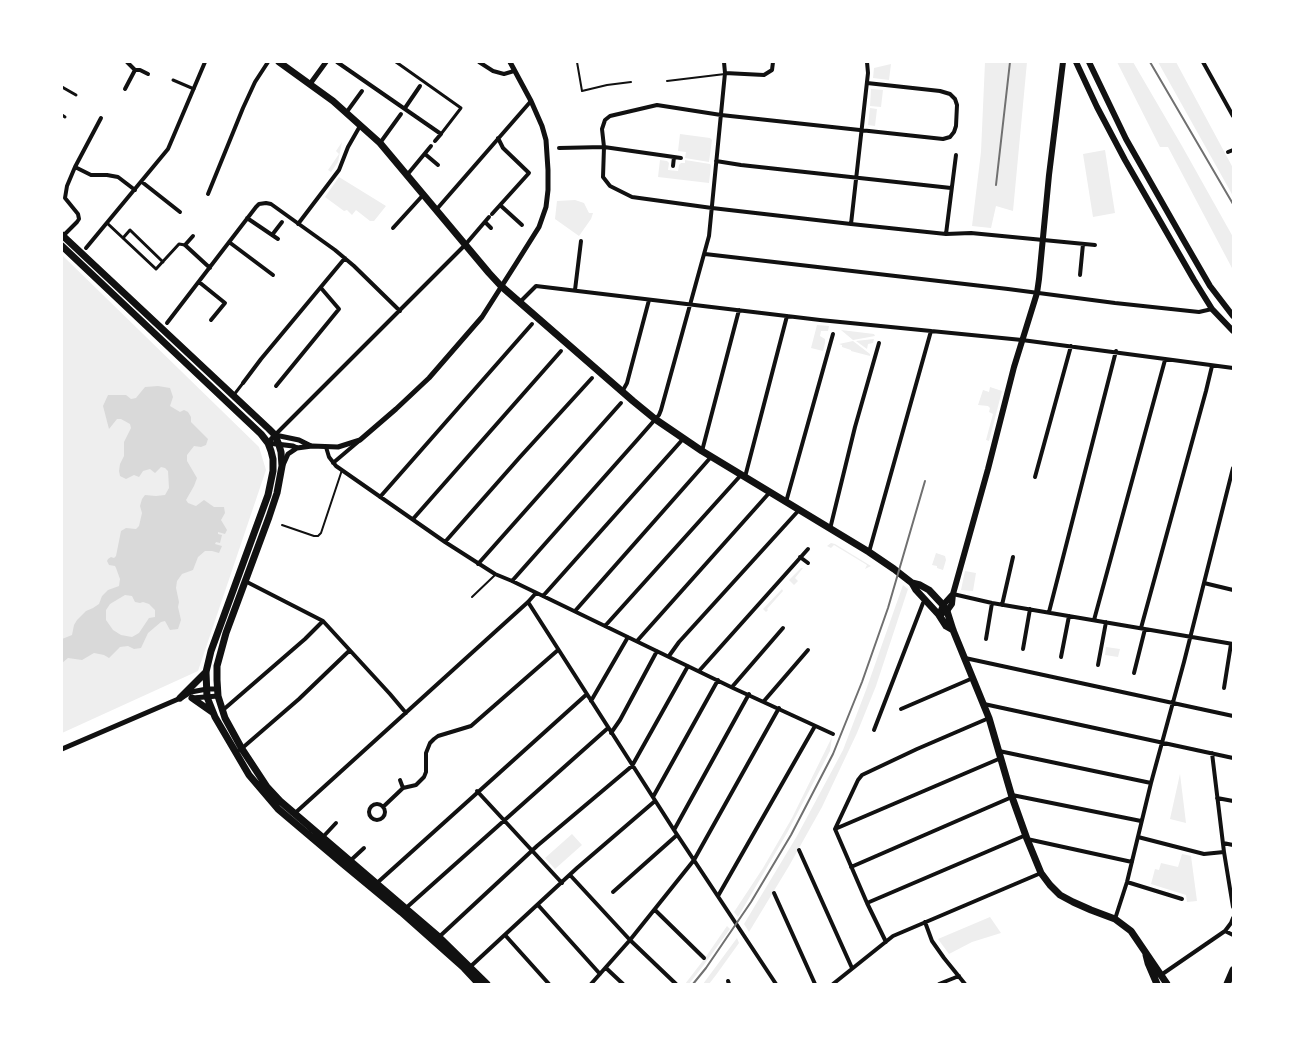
<!DOCTYPE html>
<style>
body{margin:0}
#map{position:relative;width:1295px;height:1046px;overflow:hidden;background:#fff;font-family:Helvetica,sans-serif}
canvas{display:block}
.frame{position:absolute;inset:0;border:63px solid #fff;pointer-events:none}
</style>
<div id="map">
<canvas width="1295" height="1046"></canvas>
<div class="frame"></div>
</div>
<script>
const ctx = document.querySelector('canvas').getContext('2d');
ctx.lineJoin = 'round';
function fillPath(path, color) {
  ctx.fillStyle = color;
  ctx.fill(path, 'evenodd');
}
function toPath(rows) {
  const path = new Path2D();
  for (const r of rows) {
    if (r.length === 3) {
      path.moveTo(r[0] + r[2], r[1]);
      path.arc(r[0], r[1], r[2], 0, 2 * Math.PI);
      continue;
    }
    path.moveTo(r[0], r[1]);
    for (let i = 2; i < r.length; i += 2) path.lineTo(r[i], r[i + 1]);
  }
  return path;
}
function trace(path, color, width, dash) {
  ctx.strokeStyle = color;
  ctx.lineWidth = width;
  ctx.lineCap = dash ? 'butt' : 'round';
  ctx.setLineDash(dash || []);
  ctx.stroke(path);
}
const green = toPath([
 [985,62,1027,62,1013,211,996,206,991,228,972,226,981,152],
 [1117,62,1133,62,1182,146,1233,237,1233,270,1168,147,1160,147],
 [1158,62,1176,62,1233,168,1233,196],
 [891,64,889,80,873,78,874,68],
 [871,89,883,90,881,107,870,106],
 [870,108,877,109,875,126,868,125],
 [680,134,710,138,712,140,709,162,685,158,686,152,678,151],
 [342,142,338,162,331,172,328,170,339,154,336,151],
 [1105,150,1115,213,1093,217,1083,154],
 [660,160,667,161,669,163,668,170,678,171,679,165,681,163,685,163,685,160,710,164,711,166,709,183,658,177],
 [339,177,386,206,374,221,370,221,356,210,352,215,347,210,344,211,325,197],
 [575,200,584,203,589,213,593,213,591,219,579,236,555,219,557,201],
 [62,255,259,447,266,470,198,671,62,733],
 [817,325,829,326,828,331,821,331,820,336,825,339,825,343,823,351,811,348],
 [841,330,874,334,875,336,853,340],
 [874,339,873,343,868,344,867,349,856,341],
 [853,341,870,354,870,356,851,351,851,350,842,347,842,345,839,344],
 [990,387,1002,391,989,441,986,440,993,414,989,412,990,408,988,406,978,405,983,390,989,392],
 [831,543,835,544,871,566,865,569,867,565,834,545,831,548,827,546],
 [936,553,945,556,946,560,943,570,937,568,937,566,932,565],
 [801,568,803,568,795,578,798,581,794,585,789,580],
 [965,571,976,573,973,591,961,590],
 [903,585,908,589,876,686,857,733,822,807,789,866,749,932,744,924,797,836,843,750,866,690],
 [782,589,783,591,767,609,768,610,766,612,763,609],
 [1106,647,1120,649,1118,657,1105,655],
 [832,737,830,751,787,833,738,917,734,912,763,868,792,818],
 [1180,774,1186,823,1170,819],
 [572,834,582,845,555,869,545,858],
 [1182,854,1191,856,1197,901,1187,902,1186,895,1151,884,1155,869,1159,870,1161,863,1178,867],
 [990,917,1001,933,972,942,949,954,938,939],
 [727,926,730,929,703,966,689,984,685,984,705,958],
 [737,938,739,943,716,975,709,984,703,984]
]);
const water = toPath([
 [158,386,170,388,173,397,170,406,180,412,184,410,188,412,191,417,191,422,208,439,206,445,201,447,194,446,187,455,187,461,197,478,194,486,186,500,188,503,196,506,204,500,214,507,224,507,225,513,221,520,227,530,225,534,218,532,218,534,222,535,220,543,216,542,215,544,222,546,219,553,212,551,205,551,198,557,193,570,182,574,177,581,176,588,179,602,178,607,181,620,178,629,170,630,165,621,161,622,148,633,141,648,134,649,128,646,120,647,109,658,104,655,94,653,82,660,68,658,62,663,62,639,72,635,74,625,77,620,86,611,93,608,99,604,102,596,108,590,119,586,120,579,116,568,115,566,109,565,107,561,108,559,111,557,114,558,116,556,121,531,126,528,136,529,139,526,142,513,140,506,142,499,145,495,156,496,165,495,169,488,168,471,165,468,161,467,155,473,150,469,143,471,139,477,134,475,126,479,120,476,119,471,120,464,124,456,124,442,131,428,130,424,121,419,117,419,109,429,103,406,108,395,126,395,131,399,136,398,145,387],
 [125,595,132,596,135,602,140,603,143,602,149,604,155,610,155,617,149,618,139,633,132,637,121,635,113,630,106,620,106,610,110,604]
]);
const service = toPath([
 [577,62,582,91,607,85,631,82],
 [667,81,725,74],
 [282,525,314,536,318,536,321,533,342,470],
 [472,597,495,575]
]);
const pedestrian = toPath([
 [396,62,461,108,441,134],
 [173,80,194,89],
 [62,87,76,95],
 [62,115,65,117],
 [107,223,156,269,179,244,185,245],
 [123,238,130,230,163,262],
 [233,396,243,383]
]);
const minor = toPath([
 [127,62,135,70,140,70,148,74],
 [337,62,441,134,435,141],
 [479,62,493,71,504,74,514,71],
 [1203,62,1233,116],
 [725,73,764,75,772,70,773,62],
 [867,83,940,91,950,94,955,99,957,105,956,126,954,132,950,137,943,139,721,115,657,105,610,116,605,120,602,129,604,147,603,177,610,186,632,197,712,208,851,224,946,234,971,233,1095,245],
 [125,89,135,70],
 [405,108,420,86],
 [346,113,362,91],
 [380,143,401,114],
 [559,148,604,147,681,158],
 [1228,152,1233,150],
 [425,154,438,165],
 [716,161,741,165,951,188],
 [673,166,674,157],
 [75,167,101,118],
 [407,175,431,146],
 [142,182,180,212],
 [208,194,243,108,255,82,268,62],
 [500,205,522,225],
 [436,210,531,101],
 [492,214,529,173,503,148,498,138],
 [247,218,278,239],
 [485,222,491,228],
 [298,224,339,170,348,147,360,126],
 [851,224,868,73,867,62],
 [393,228,424,194],
 [946,234,956,155],
 [272,235,282,222],
 [63,236,77,222,79,219,78,214,65,198,67,186,75,167,91,175,107,175,118,177,135,190],
 [193,236,185,245,210,268],
 [229,242,273,275],
 [86,248,168,149,205,62],
 [705,254,1008,289,1115,303,1199,312,1212,309],
 [1080,275,1083,244],
 [199,282,225,303,211,320],
 [575,290,581,241],
 [520,302,536,286,820,320,1022,340,1233,368],
 [167,323,256,207,259,204,266,203,271,204,335,250,354,266,400,311],
 [243,383,261,359,345,258],
 [276,386,339,309,321,288],
 [622,392,627,383,649,300],
 [275,435,465,245,489,217],
 [326,447,329,457,336,466,445,542,495,574,512,581,733,688,833,734],
 [702,451,739,310],
 [333,463,359,441],
 [745,477,787,316],
 [1035,477,1071,346],
 [380,497,532,324],
 [786,502,833,334],
 [413,519,561,351],
 [830,529,855,427,879,343],
 [445,542,520,457,592,378],
 [869,552,931,331],
 [800,557,808,563],
 [478,564,621,403],
 [245,581,323,621,390,694,406,713],
 [512,581,638,439,659,415,661,410,709,236,725,73,724,62],
 [1204,583,1233,590],
 [953,594,992,603,1233,644],
 [543,596,683,439],
 [528,602,674,830,776,984],
 [1002,605,1013,557],
 [575,611,711,457],
 [1049,612,1116,351],
 [1094,620,1165,360],
 [605,626,741,475],
 [1141,628,1206,391,1212,366],
 [986,639,992,603],
 [637,641,770,492],
 [1023,649,1030,609],
 [669,656,679,642,799,510],
 [1061,657,1069,616],
 [965,658,1233,716],
 [1098,665,1106,622],
 [699,671,808,549],
 [1134,673,1145,629],
 [732,687,783,628],
 [1224,688,1231,644],
 [591,701,628,637],
 [764,701,808,650],
 [984,704,1233,758],
 [901,709,973,678],
 [223,710,305,639,323,621],
 [874,730,923,603,925,600],
 [611,733,620,720,657,651],
 [240,750,299,699,349,651],
 [999,751,1151,783],
 [1212,753,1224,852,1233,907],
 [400,780,403,788],
 [477,791,562,883],
 [1012,795,1141,821],
 [653,797,718,680],
 [1217,798,1233,801],
 [377,812,8],
 [383,807,403,788,416,785,424,777,426,772,426,753,430,743,434,739,438,736,471,726,558,650],
 [294,814,528,602,536,593],
 [835,829,858,780,862,775,917,749,989,718],
 [835,829,1001,758],
 [835,829,867,903,886,942],
 [674,830,749,694],
 [1138,837,1204,854,1224,852],
 [322,838,336,823],
 [1027,839,1132,862],
 [1223,843,1233,845],
 [799,850,852,968],
 [350,861,364,848],
 [851,867,1012,797],
 [570,875,630,940,676,984],
 [1127,882,1182,899],
 [377,883,587,694],
 [613,892,677,835],
 [774,893,815,984],
 [718,896,815,726],
 [867,903,1026,835],
 [538,905,600,974],
 [406,908,608,728],
 [655,910,704,958],
 [1115,919,1127,882,1151,783,1184,662,1233,468],
 [925,922,932,941,944,958,965,984],
 [1225,931,1233,935],
 [505,935,549,984],
 [439,937,537,846,632,766,688,666],
 [470,967,577,868,655,801],
 [606,968,623,984],
 [1161,975,1225,931,1231,923,1233,918],
 [728,981,729,984],
 [591,984,630,940,694,860,779,708],
 [833,984,893,936,1041,873],
 [939,984,959,976]
]);
const tertiary = toPath([
 [310,84,326,62],
 [268,443,293,446,297,448,312,446,338,447,360,440,396,409,429,378,482,317,517,262,539,227,546,207,548,190,548,170,546,140,542,126,531,101,510,62],
 [268,443,275,435,299,440,311,446],
 [283,465,288,454,297,448],
 [192,698,218,696],
 [62,749,183,697,191,692,207,689,218,689]
]);
const primary = toPath([
 [1076,62,1097,107,1125,160,1194,280,1212,309,1233,331],
 [1089,62,1126,139,1184,241,1210,286,1233,316],
 [939,615,947,611,952,604,953,594,988,469,1014,367,1037,293,1039,279,1049,175,1063,62],
 [939,615,943,605,952,595]
]);
const trunk = toPath([
 [279,62,333,101,380,143,489,273,501,286,633,401,655,419,702,451,869,552,894,569,912,583,916,590,939,615,946,626,953,630],
 [62,235,269,429,275,435,279,445,281,452,282,466,277,493,269,517,226,633,217,666,217,680,218,696,225,718,242,749,267,787,280,801,439,937,487,984],
 [62,246,261,434,268,443,271,451,273,459,273,471,268,495,211,651,206,672,207,697,215,717,249,775,278,809,343,864,401,912,464,968,479,984],
 [912,583,920,585,929,590,943,605,947,611,953,630,989,718,1012,797,1027,839,1041,873,1050,885,1060,895,1073,902,1091,910,1115,919,1131,931,1167,984],
 [180,698,206,672],
 [192,698,212,712],
 [1146,955,1148,963,1157,984],
 [1227,984,1233,970]
]);
const rail = toPath([
 [1150,62,1233,204],
 [996,185,1010,62],
 [693,984,706,968,751,902,791,835,833,754,862,682,888,608,925,481]
]);
fillPath(green, '#eee');
fillPath(water, '#d9d9d9');
trace(service, '#111', 2);
trace(pedestrian, '#111', 3);
trace(minor, '#111', 4);
trace(tertiary, '#111', 5);
trace(primary, '#111', 6);
trace(trunk, '#111', 7);
trace(rail, '#707070', 2);
</script>
